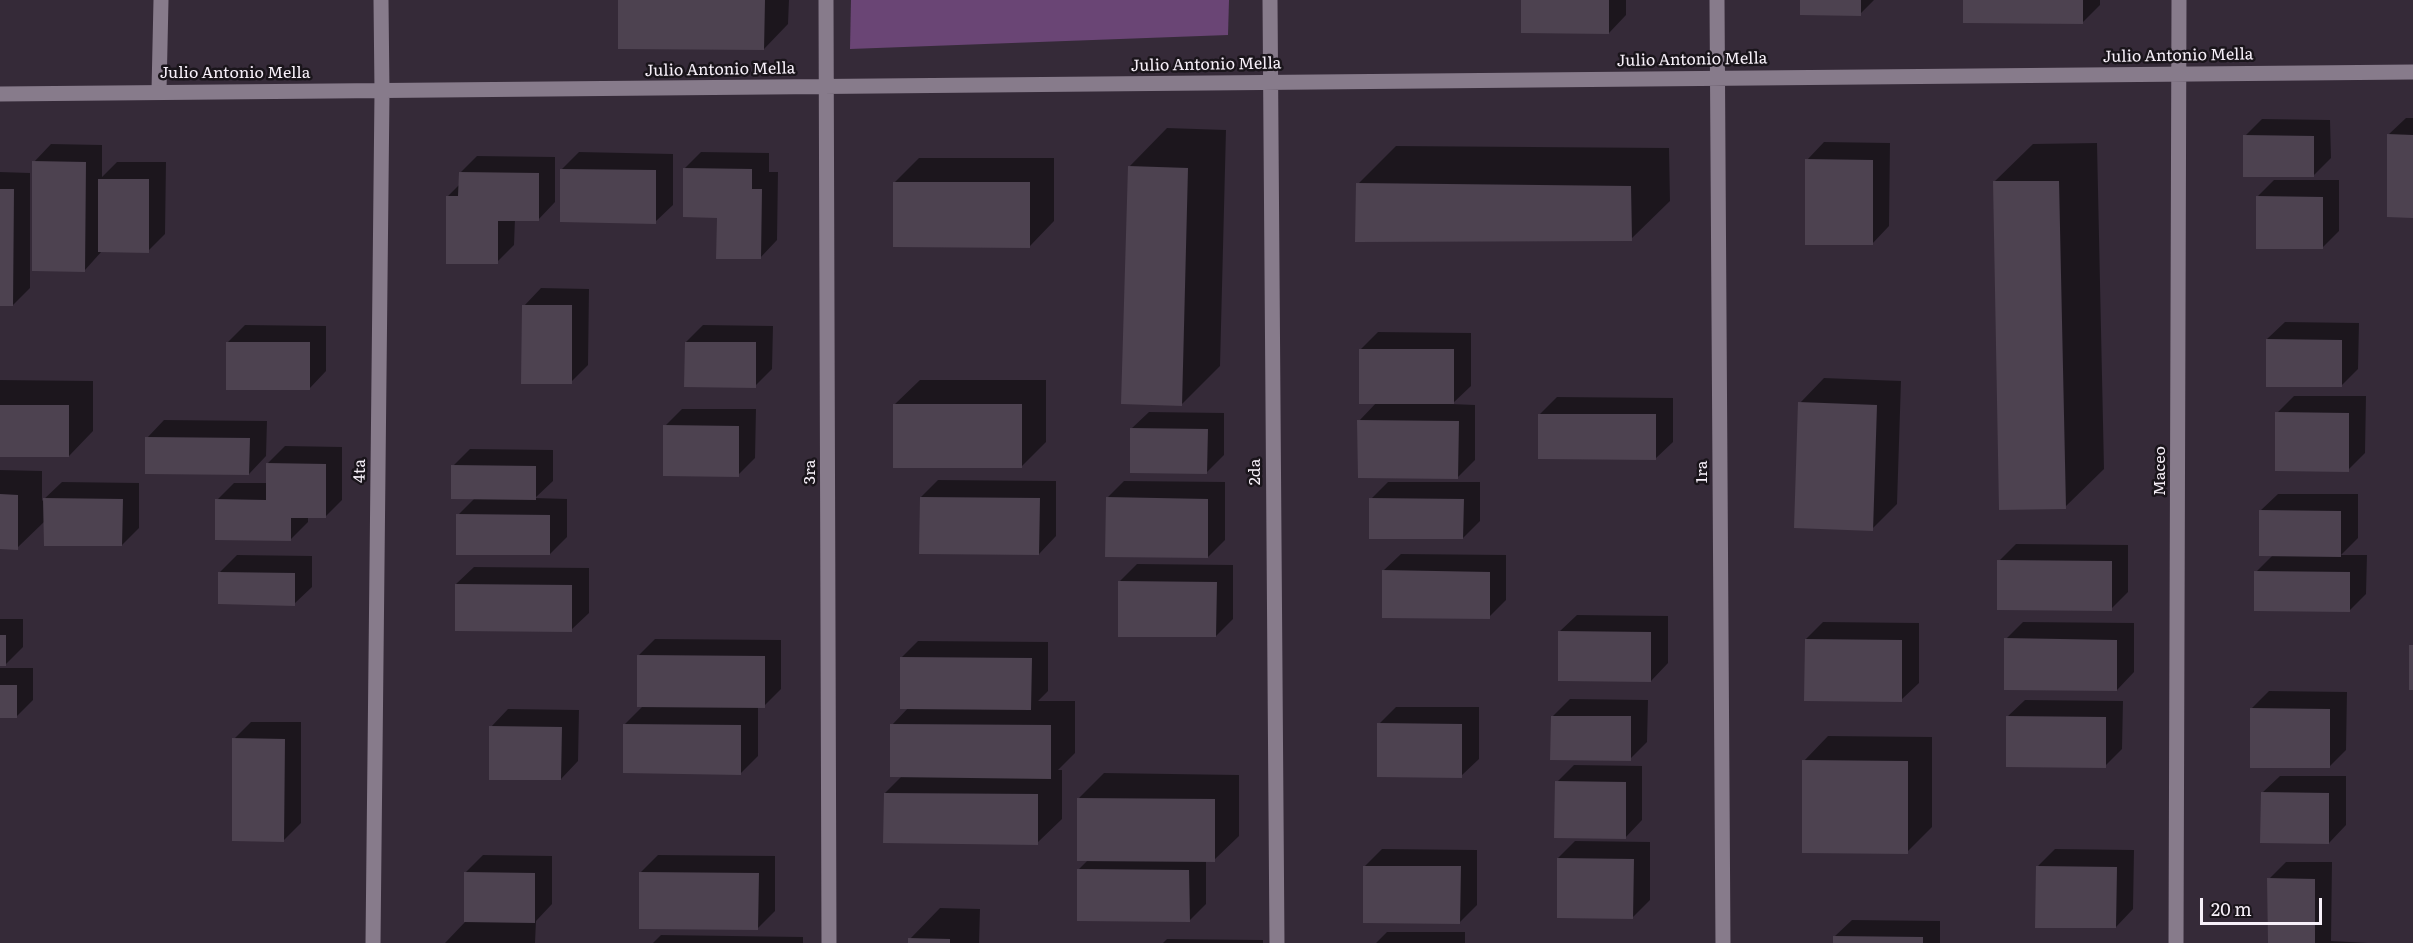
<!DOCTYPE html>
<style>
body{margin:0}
#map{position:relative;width:2413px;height:943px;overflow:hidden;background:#352a38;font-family:Literata,serif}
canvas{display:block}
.scale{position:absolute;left:2200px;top:898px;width:122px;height:27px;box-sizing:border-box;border:3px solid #f7f0f9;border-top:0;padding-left:8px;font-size:18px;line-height:21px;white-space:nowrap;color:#f7f0f9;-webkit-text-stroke:4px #1a151b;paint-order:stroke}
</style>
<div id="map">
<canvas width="2413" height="943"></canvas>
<div class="scale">20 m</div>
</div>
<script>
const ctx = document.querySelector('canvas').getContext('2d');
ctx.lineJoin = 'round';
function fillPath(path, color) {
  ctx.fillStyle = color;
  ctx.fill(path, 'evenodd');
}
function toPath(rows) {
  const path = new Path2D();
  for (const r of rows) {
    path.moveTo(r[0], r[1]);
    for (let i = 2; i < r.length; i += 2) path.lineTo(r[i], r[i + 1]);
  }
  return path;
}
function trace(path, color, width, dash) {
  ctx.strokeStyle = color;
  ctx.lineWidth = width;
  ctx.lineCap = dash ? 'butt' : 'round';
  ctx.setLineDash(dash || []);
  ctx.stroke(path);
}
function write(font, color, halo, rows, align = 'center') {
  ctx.font = font + ' Literata,serif';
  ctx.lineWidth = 5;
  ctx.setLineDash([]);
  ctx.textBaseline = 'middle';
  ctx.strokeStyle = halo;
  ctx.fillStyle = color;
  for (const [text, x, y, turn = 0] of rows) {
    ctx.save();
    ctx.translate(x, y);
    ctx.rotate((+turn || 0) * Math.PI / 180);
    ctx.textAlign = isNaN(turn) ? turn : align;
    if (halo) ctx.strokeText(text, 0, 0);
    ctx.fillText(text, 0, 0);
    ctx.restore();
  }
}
const green = toPath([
 [851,0,1229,0,1228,35,850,49]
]);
const shadow = toPath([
 [620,0,789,0,788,24,764,49],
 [1523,0,1626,0,1626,15,1609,33],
 [1802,0,1874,0,1860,14],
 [1964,0,2100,0,2100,5,2082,23],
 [2406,118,2413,118,2413,216,2388,135],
 [2262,119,2330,120,2331,158,2313,176,2245,136],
 [1167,128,1226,130,1220,366,1181,405,1129,167],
 [1824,142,1890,143,1889,226,1872,244,1807,160],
 [2097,143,2104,469,2065,507,1994,182,2033,144],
 [51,144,102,145,102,177,117,162,166,162,165,234,148,251,102,251,85,270,34,162],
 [1396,146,1669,148,1670,201,1631,239,1358,184],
 [579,152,673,154,673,205,655,222,562,169],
 [701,152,769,153,769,172,778,172,777,240,760,258,718,216,684,169],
 [477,156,555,157,555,202,538,220,515,219,514,245,497,262,448,196,460,184,460,173],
 [919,158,1054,158,1054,221,1030,246,894,183],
 [0,172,30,173,30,288,13,305,0,305],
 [2274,180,2339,180,2339,231,2322,248,2257,197],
 [541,288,589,289,588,365,571,382,524,306],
 [2285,322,2359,323,2358,369,2341,386,2267,339],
 [245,325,326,326,326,371,309,389,228,342],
 [703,325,773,326,772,369,755,386,686,342],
 [1378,332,1471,333,1471,386,1452,404,1475,405,1475,460,1457,478,1359,421,1377,402,1361,349],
 [1824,378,1901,381,1897,504,1872,529,1800,403],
 [0,380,93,381,93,431,69,456,0,455],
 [920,380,1046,380,1046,442,1021,467,895,404],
 [2294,396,2366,396,2365,453,2348,470,2277,413],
 [1557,397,1673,398,1673,442,1655,459,1540,414],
 [682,409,756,409,755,458,738,475,665,426],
 [1149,412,1224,413,1224,455,1207,472,1131,429],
 [164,420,267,421,266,456,249,474,147,438],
 [285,446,342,447,342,500,325,517,308,517,308,522,291,539,217,500,234,483,268,483,268,463],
 [470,449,553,450,553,481,535,498,567,499,567,537,550,554,458,515,475,498,453,466],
 [0,470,42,471,42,501,62,482,139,483,139,528,122,545,45,521,17,548,0,548],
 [938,480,1056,481,1056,536,1039,554,921,497],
 [1124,481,1225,482,1225,540,1208,557,1107,498],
 [1388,482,1480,482,1480,521,1463,538,1371,499],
 [2278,494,2358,494,2358,538,2341,555,2367,555,2366,594,2349,611,2256,572,2273,555,2260,511],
 [2016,544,2128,545,2128,592,2111,609,1999,561],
 [1401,554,1506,555,1506,600,1489,617,1383,571],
 [237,555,312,556,312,587,294,604,220,572],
 [1137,564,1233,565,1233,619,1216,636,1120,581],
 [474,567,589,568,589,613,571,630,456,584],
 [1577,615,1668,616,1668,663,1651,681,1559,632],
 [0,619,23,619,23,647,6,664,0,664],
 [1823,622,1919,623,1919,683,1901,700,1806,639],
 [2023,622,2134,623,2134,672,2117,690,2006,639],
 [655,639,781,640,781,689,764,706,758,706,758,756,741,773,625,724,644,705,638,656],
 [918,641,1048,642,1048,691,1038,701,1075,701,1075,753,1058,770,1062,770,1062,819,1037,843,885,793,902,776,892,725,909,707,901,658],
 [0,668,33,668,33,700,16,717,0,717],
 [2269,691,2347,692,2346,750,2329,767,2252,708],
 [1570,699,1648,700,1647,742,1630,759,1553,716],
 [2025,700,2123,701,2122,749,2105,766,2007,717],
 [1396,707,1479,707,1479,759,1461,776,1379,724],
 [508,709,579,710,578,761,561,779,491,727],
 [251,722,301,722,301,823,284,840,234,739],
 [1828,736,1932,737,1932,827,1907,852,1804,761],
 [1574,765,1642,766,1642,820,1625,838,1557,782],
 [1104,773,1239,775,1239,836,1214,860,1206,860,1206,904,1189,921,1078,870,1089,859,1079,798],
 [2280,776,2346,776,2346,825,2329,843,2262,793],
 [1575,841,1650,842,1650,900,1633,917,1558,858],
 [1382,849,1477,850,1477,905,1460,922,1365,866],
 [2055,849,2134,850,2133,909,2116,927,2038,866],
 [483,855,552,856,552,904,536,921,535,943,445,943,465,922,465,873],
 [658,855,775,856,775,911,758,928,640,873],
 [2286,862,2332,862,2331,941,2368,943,2269,943,2269,879],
 [940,908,980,909,979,943,910,943,910,939],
 [1852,920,1940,921,1940,943,1834,943,1834,937],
 [1387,932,1465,932,1465,943,1376,943],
 [661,935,803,937,803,943,653,943],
 [1167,939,1263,940,1263,943,1163,943]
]);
const building = toPath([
 [618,0,765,0,764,50,618,49],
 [1521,0,1609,0,1609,34,1521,33],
 [1800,0,1861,0,1861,16,1800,15],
 [1963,0,2083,0,2083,24,1963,23],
 [2387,134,2413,135,2413,218,2387,217],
 [2243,135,2314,136,2314,177,2243,177],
 [1805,159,1873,160,1873,245,1805,245],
 [32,161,86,162,85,272,32,271],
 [1128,166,1188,168,1182,406,1121,404],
 [683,168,752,169,752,189,762,189,761,259,716,259,717,218,683,217],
 [560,169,656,170,656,224,560,222],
 [459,172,539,173,539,221,498,221,498,264,446,264,446,196,458,196],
 [98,179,149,179,149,253,98,252],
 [1993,181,2059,181,2066,509,1999,510],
 [893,182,1030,182,1030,248,893,247],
 [1356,183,1631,186,1632,241,1355,242],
 [0,189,14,189,13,306,0,306],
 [2256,196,2323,197,2323,249,2256,249],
 [522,305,572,305,572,384,521,384],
 [2266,339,2342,340,2342,387,2266,387],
 [226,342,310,342,310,390,226,390],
 [685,342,756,342,756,388,684,387],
 [1359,349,1454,349,1454,404,1359,404],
 [1798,402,1877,405,1873,531,1794,528],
 [893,404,1022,404,1022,468,893,468],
 [0,405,69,405,69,457,0,457],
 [2275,412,2349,413,2349,472,2275,471],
 [1538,414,1656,414,1656,460,1538,459],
 [1357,420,1459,421,1458,479,1358,478],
 [663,425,739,426,739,477,663,476],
 [1130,428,1208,429,1207,474,1130,473],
 [145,437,250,438,249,475,145,474],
 [266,463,326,464,326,518,291,518,291,541,215,540,215,499,266,500],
 [451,465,536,466,536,500,451,499],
 [0,494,18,495,18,550,0,549],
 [920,497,1040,498,1039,555,919,554],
 [1106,497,1208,499,1208,558,1105,557],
 [43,498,123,499,122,546,44,546],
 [1369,498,1464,499,1463,539,1369,539],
 [2259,510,2341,511,2341,557,2259,556],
 [456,514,550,515,550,555,456,555],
 [1997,560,2112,561,2112,611,1997,610],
 [1382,570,1490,572,1490,619,1382,618],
 [2254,571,2350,572,2350,612,2254,611],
 [218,572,295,573,295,606,218,604],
 [1118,581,1217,582,1216,637,1118,637],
 [455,584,572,585,572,632,455,631],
 [1558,631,1651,632,1651,682,1558,681],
 [0,635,6,635,6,666,0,666],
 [2004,638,2117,640,2117,691,2004,690],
 [1805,639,1902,640,1902,702,1804,701],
 [2409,645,2413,645,2413,690,2409,690],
 [637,655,765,656,765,708,637,707],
 [900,657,1032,658,1031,710,900,709],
 [0,685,17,685,17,718,0,718],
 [2250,708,2330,709,2330,768,2250,768],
 [1551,716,1631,716,1631,761,1550,760],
 [2006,716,2106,717,2106,768,2006,767],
 [1377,723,1462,724,1462,778,1377,777],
 [623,724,741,725,741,775,623,773],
 [890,724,1051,725,1051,779,890,777],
 [489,726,562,727,561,780,489,780],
 [232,738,285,739,284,842,232,841],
 [1802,760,1908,761,1908,854,1802,853],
 [1555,781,1626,782,1626,839,1554,838],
 [2261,792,2329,793,2329,844,2260,843],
 [884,793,1038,794,1038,845,883,843],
 [1077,798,1215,799,1215,862,1077,861],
 [1557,858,1634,859,1633,919,1557,918],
 [1363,866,1461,866,1460,924,1363,923],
 [2036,866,2117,867,2116,928,2035,928],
 [1077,869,1189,870,1190,922,1077,921],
 [464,872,535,873,535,923,464,922],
 [639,872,759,873,758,930,639,929],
 [2267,878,2315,879,2315,943,2268,943],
 [1833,936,1923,937,1923,943,1833,943],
 [908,938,950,939,950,943,908,943]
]);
const service = toPath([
 [159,91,161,0]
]);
const minor = toPath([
 [826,0,829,943],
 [1270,0,1277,943],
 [1717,0,1723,943],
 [0,94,2413,72],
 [373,943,382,92,381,0],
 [2176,943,2179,0]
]);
const streetNames = [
 ["Julio Antonio Mella",2178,56,-1],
 ["Julio Antonio Mella",1692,60,-1],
 ["Julio Antonio Mella",1206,65,-1],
 ["Julio Antonio Mella",720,70,-1],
 ["Julio Antonio Mella",235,73],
 ["4ta",360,471,-89],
 ["Maceo",2160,471,-90],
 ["3ra",810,472,-90],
 ["2da",1255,472,-90],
 ["1ra",1702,472,-90]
];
fillPath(green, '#6a4575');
fillPath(shadow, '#0007');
fillPath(building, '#4d4250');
trace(service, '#877b8b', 15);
trace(minor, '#877b8b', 15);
write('16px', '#f7f0f9', '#1a151b', streetNames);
</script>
